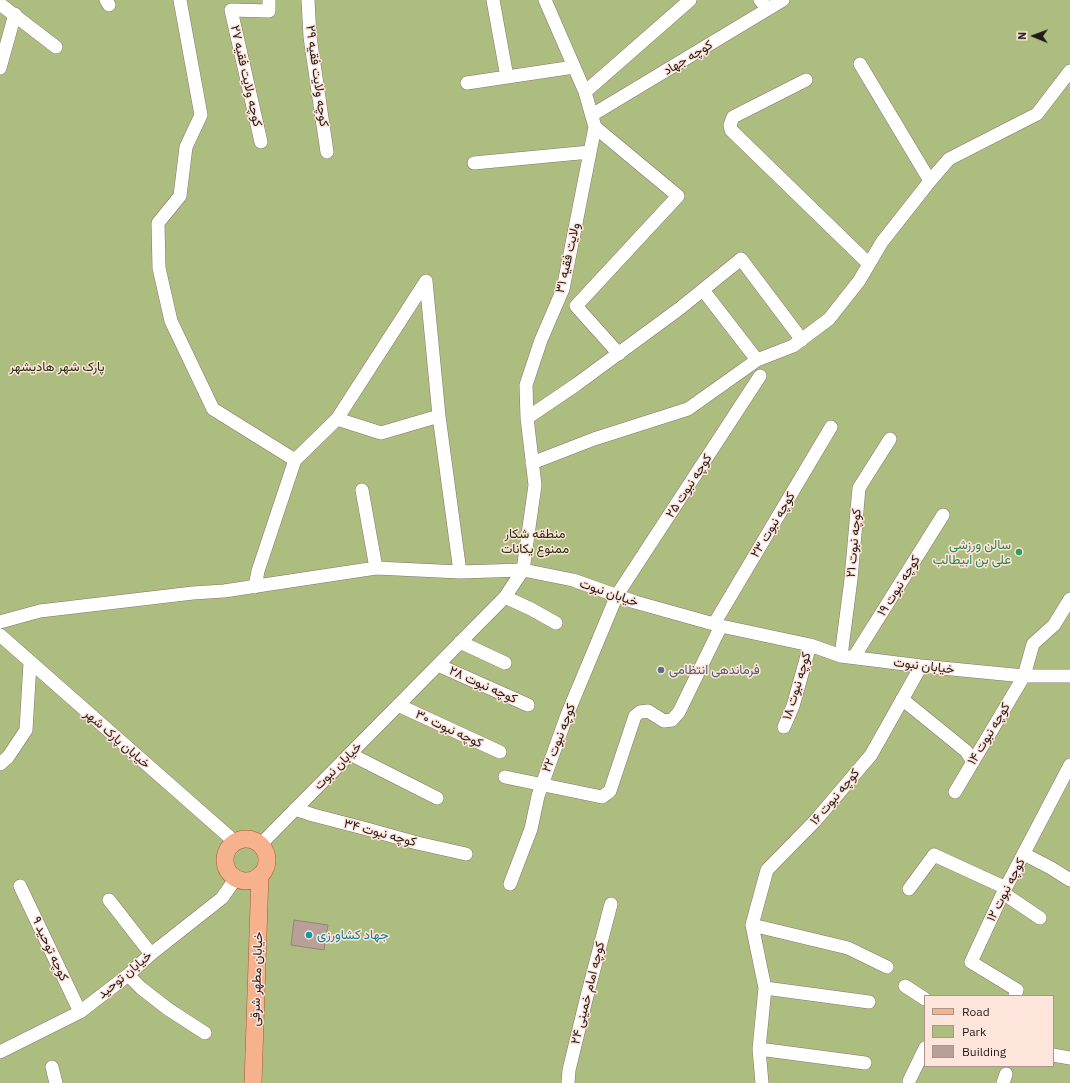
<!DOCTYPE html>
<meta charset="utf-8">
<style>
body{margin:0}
#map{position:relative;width:1070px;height:1083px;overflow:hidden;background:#f1d8cf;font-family:"IBM Plex Sans",sans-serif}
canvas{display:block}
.legend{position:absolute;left:924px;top:995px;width:130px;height:72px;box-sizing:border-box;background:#fee5dc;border:1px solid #a6948d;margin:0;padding:5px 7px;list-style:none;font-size:12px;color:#231a17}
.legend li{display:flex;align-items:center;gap:8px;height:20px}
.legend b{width:20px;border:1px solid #a6948d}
.north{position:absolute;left:1014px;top:16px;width:40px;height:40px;-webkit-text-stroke:3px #fee5dc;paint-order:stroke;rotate:271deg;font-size:11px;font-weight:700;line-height:16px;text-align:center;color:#231a17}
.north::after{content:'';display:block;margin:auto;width:14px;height:18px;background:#231a17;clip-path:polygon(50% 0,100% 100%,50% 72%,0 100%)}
</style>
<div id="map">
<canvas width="1070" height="1083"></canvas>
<ul class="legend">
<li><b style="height:5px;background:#f6b18d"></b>Road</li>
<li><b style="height:11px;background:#adbd80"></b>Park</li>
<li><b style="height:11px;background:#b8a098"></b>Building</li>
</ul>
<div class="north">N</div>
</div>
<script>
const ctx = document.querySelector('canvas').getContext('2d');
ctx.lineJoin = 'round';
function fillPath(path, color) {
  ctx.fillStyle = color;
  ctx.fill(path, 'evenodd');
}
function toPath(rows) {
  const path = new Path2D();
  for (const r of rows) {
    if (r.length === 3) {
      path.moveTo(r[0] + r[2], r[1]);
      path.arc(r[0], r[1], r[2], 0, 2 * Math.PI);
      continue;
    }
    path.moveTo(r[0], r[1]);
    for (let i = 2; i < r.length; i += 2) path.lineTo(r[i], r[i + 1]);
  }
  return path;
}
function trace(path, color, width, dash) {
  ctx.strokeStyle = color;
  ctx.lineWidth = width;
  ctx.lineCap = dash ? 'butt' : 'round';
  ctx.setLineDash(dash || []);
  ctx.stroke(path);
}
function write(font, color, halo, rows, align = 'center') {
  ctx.font = font + ' "IBM Plex Sans",Vazirmatn,sans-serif';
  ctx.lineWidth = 3;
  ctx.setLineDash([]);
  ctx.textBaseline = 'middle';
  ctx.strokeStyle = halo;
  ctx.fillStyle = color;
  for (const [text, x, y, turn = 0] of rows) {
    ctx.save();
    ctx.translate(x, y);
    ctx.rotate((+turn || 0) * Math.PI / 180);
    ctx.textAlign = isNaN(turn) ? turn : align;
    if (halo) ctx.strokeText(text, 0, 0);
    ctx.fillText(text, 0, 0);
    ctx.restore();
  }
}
const green = toPath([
 [0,0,1070,0,1070,1083,0,1083],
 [925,996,1053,996,1053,1066,925,1066]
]);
const building = toPath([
 [294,920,328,925,324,950,291,945,294,920]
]);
const minor = toPath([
 [106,0,109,5],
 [180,0,201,115,186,147,180,196,158,223,159,268,171,321,213,409,295,460],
 [308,0,310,37,327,152],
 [493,0,507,77],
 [760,0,768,9],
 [0,4,56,47],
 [860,64,930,181],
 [0,68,15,14],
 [806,80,733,117,730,125,731,130,869,264],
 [467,83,574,67],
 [585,92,690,0],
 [592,115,783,0],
 [595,127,678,196,576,306,619,354],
 [261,142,231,10,269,11,269,0],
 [474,163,590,152],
 [703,290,757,360],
 [527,418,577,384,679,309,741,259,802,340],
 [337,419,381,433,439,416],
 [532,463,594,439,688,409,757,360,793,346,829,319,859,281,882,242,930,181,949,159,1037,114,1070,71],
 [362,490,376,568],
 [255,587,258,571,295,460,337,419,426,281,439,416,460,572],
 [505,597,531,609,556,623],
 [0,622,40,611,193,593,224,591,376,568,460,572,523,570,573,580,635,602,721,626,810,645,841,656,921,666,1024,676,1070,676],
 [714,624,831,427],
 [0,635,235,842],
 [460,642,505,663],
 [841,656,851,579,859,488,890,439],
 [854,657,943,515],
 [438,665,528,705],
 [902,699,966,751,973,762],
 [398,705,500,752],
 [784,727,793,706,810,645],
 [350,754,437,798],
 [0,764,8,757,26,730,30,663],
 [505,777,602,797,610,791,635,716,640,712,648,711,664,721,672,720,679,712,721,626],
 [955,792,1024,676,1033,644,1054,625,1070,599],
 [295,809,313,815,367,829,417,843,466,854],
 [260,845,505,597,523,570,535,485,527,418,526,385,541,340,563,289,595,127,585,92,545,0],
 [1024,854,1051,868,1070,880],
 [510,884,531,829,538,796,567,715,617,595,760,376],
 [20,886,80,1012],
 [909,889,934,855,1006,888],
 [1003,893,1040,918],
 [109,900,151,954],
 [752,925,848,948,887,967],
 [128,975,141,988,168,1009,205,1033],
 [905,986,925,999],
 [765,988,869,1002],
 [1015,996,1017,990,971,962,1003,893,1070,765],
 [759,1049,865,1063],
 [0,1052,80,1012,128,975,151,954,222,898,236,878],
 [1053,1055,1070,1058],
 [52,1067,56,1083],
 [909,1081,925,1048],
 [568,1083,569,1070,586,1000,611,904],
 [762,1083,759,1049,765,988,752,925,767,870,815,821,871,755,921,666],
 [1003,1083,1006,1074]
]);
const major = toPath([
 [246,860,21],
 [253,1083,260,875]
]);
const markers = [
 [1019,552,4,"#2e9e5b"],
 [661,670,4,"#5c6f8a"],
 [309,935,4,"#0f9aa8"]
];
const streetNames = [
 ["کوچه جهاد",688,58,-31],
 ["کوچه ولایت فقیه ۲۷",246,76,77],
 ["کوچه ولایت فقیه ۲۹",317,76,82],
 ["ولایت فقیه ۳۱",568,258,-77],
 ["کوچه نبوت ۲۵",689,486,-57],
 ["کوچه نبوت ۲۳",773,525,-59],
 ["کوچه نبوت ۲۱",854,543,-85],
 ["کوچه نبوت ۱۹",899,586,-58],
 ["خیابان نبوت",609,593,19],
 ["خیابان نبوت",924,666,7],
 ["کوچه نبوت ۲۸",483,685,24],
 ["کوچه نبوت ۱۸",797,686,-73],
 ["کوچه نبوت ۳۰",449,729,25],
 ["کوچه نبوت ۱۴",989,734,-59],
 ["کوچه نبوت ۲۲",559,738,-69],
 ["خیابان پارک شهر",117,739,41],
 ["خیابان نبوت",338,766,-45],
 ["کوچه نبوت ۱۶",835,797,-50],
 ["کوچه نبوت ۳۴",380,833,15],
 ["کوچه نبوت ۱۲",1006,890,-63],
 ["کوچه توحید ۹",50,949,65],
 ["خیابان توحید",125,975,-40],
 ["خیابان مطهر شرقی",257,979,-88],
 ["کوچه امام خمینی ۲۴",588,993,-76]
];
const parkNames = [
 ["پارک شهر هادیشهر",57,367],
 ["منطقه شکار",535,534],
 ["ممنوع یکانات",535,549]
];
const leisureNames = [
 ["سالن ورزشی",1011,545],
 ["علی بن ابیطالب",1011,560]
];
const serviceNames = [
 ["فرماندهی انتظامی",669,670]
];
const cultureNames = [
 ["جهاد کشاورزی",317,935]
];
fillPath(green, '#adbd80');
fillPath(building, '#b8a098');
trace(building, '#99837b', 1);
trace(minor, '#89736b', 14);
trace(major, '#a85a32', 18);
trace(minor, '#fff', 13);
trace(major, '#f6b18d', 17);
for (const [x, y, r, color] of markers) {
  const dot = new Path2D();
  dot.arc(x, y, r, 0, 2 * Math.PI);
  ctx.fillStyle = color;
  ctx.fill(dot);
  trace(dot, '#fee5dc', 1.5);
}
write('13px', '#231a17', '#fee5dc', streetNames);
write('13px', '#272f0a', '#fee5dc', parkNames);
write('13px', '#27864d', '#fee5dc', leisureNames, 'right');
write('13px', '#4e5e75', '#fee5dc', serviceNames, 'left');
write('13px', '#0d838f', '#fee5dc', cultureNames, 'left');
</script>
